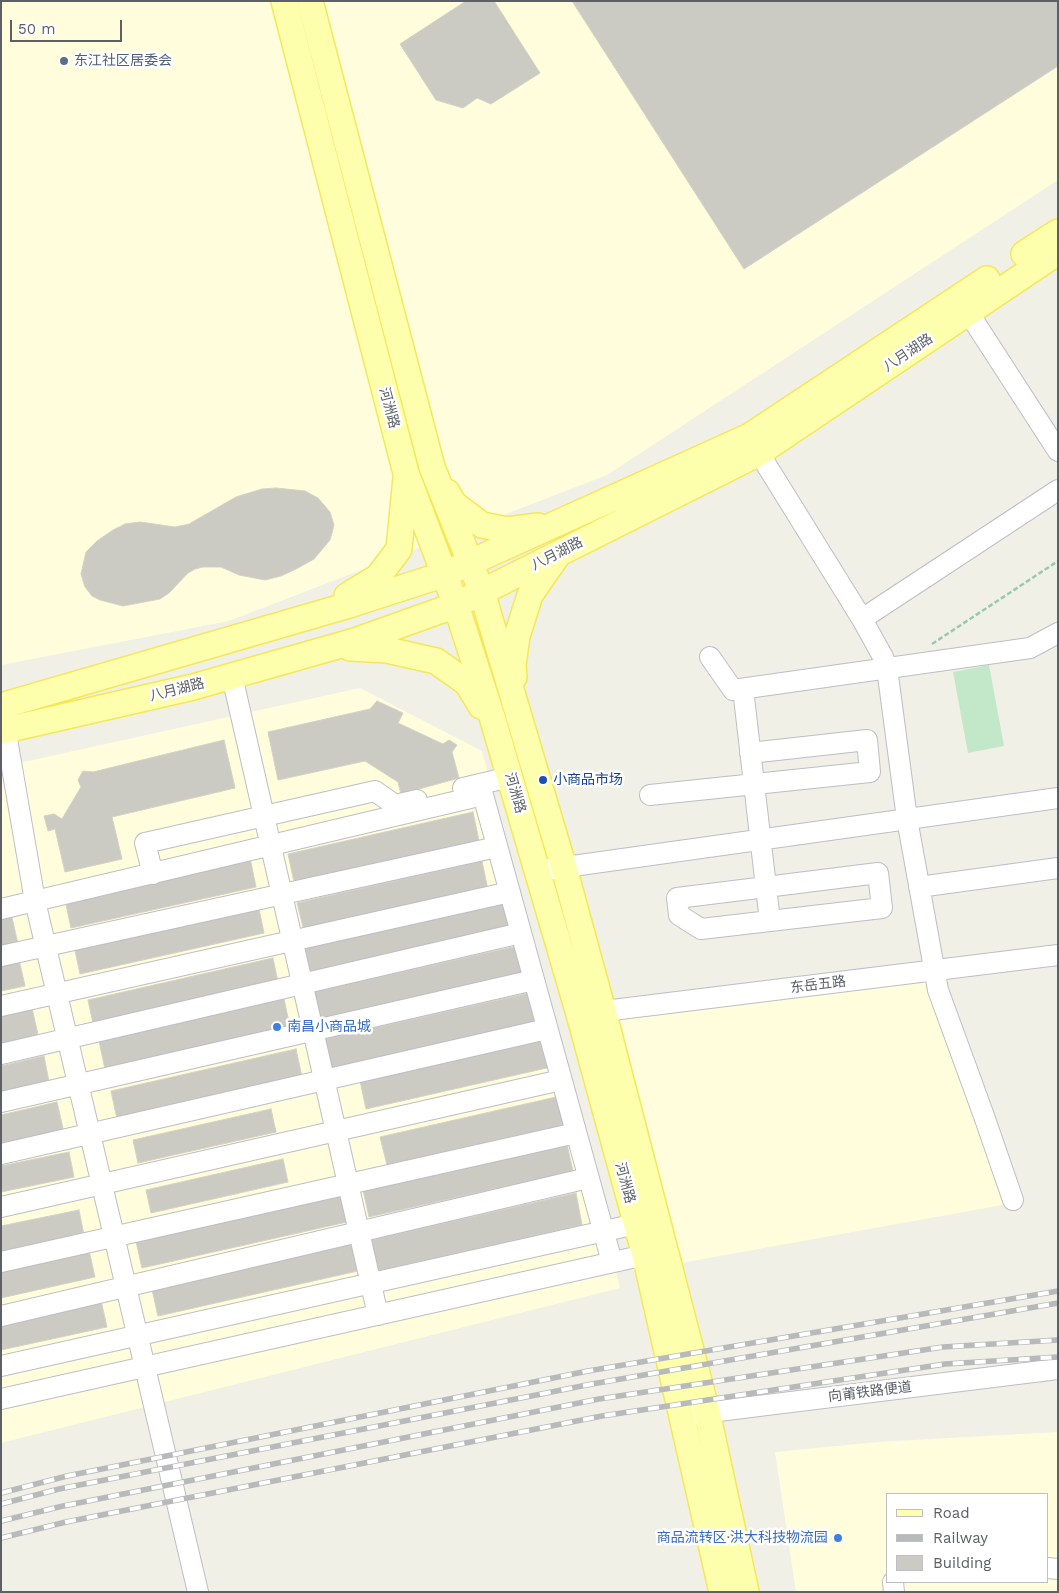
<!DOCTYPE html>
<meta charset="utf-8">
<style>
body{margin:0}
#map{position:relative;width:1059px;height:1593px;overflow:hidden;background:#f0f0e6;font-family:"Work Sans",sans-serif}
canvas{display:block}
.frame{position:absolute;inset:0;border:2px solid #5d6067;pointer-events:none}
.legend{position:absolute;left:886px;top:1493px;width:162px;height:90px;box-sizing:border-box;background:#fff;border:1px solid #bebfc2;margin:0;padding:6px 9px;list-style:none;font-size:15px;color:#5d6067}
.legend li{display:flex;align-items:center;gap:10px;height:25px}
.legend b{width:25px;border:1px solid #bebfc2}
.scale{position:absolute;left:10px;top:20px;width:112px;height:22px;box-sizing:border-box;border:2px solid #5d6067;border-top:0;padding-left:6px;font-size:15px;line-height:18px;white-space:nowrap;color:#5d6067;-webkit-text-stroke:4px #fff;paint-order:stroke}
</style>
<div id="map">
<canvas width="1059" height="1593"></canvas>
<div class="frame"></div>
<ul class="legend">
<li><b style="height:6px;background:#fdffac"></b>Road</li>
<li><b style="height:6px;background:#b8b9ba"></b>Railway</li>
<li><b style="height:14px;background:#cbcac3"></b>Building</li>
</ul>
<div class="scale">50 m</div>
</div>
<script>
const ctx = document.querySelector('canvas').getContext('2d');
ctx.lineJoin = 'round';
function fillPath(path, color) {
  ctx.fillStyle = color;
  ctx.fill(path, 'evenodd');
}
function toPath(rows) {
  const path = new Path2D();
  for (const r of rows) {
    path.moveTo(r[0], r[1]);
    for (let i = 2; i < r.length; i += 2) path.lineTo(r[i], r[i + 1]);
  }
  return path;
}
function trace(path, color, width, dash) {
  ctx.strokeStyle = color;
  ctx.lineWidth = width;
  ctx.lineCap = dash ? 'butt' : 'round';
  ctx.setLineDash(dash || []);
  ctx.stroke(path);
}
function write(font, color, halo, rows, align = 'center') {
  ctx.font = font + ' "Work Sans","Noto Sans SC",sans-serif';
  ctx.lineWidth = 5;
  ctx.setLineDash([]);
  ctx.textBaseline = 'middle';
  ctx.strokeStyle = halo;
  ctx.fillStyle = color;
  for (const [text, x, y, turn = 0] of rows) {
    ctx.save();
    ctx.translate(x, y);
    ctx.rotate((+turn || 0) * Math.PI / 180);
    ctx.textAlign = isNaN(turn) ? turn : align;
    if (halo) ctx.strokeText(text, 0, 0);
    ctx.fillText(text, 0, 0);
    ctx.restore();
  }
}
const commercial = toPath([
 [1,1,1058,1,1058,180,607,475,229,621,1,665],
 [360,688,482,751,620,1288,1,1443,1,767],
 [924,976,1008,1204,675,1264,615,1019],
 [1058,1432,1058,1592,796,1592,775,1452,878,1442],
 [888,1494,1048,1494,1048,1582,888,1582]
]);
const green = toPath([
 [989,665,1004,746,968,753,953,672]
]);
const building = toPath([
 [466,1,494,1,540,73,491,104,477,98,463,108,436,100,400,44,466,1],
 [572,1,1058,1,1058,66,744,269,572,1],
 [276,488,305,491,318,498,330,512,334,525,330,540,314,559,298,568,281,576,265,580,239,575,221,567,203,567,195,569,188,573,169,593,160,599,123,606,100,600,92,596,85,587,81,574,86,552,97,541,113,530,125,524,140,522,175,527,189,524,236,497,262,489,276,488],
 [377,701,403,713,398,723,443,744,449,740,457,745,452,752,459,778,401,794,398,782,365,761,278,780,268,732,370,709,377,701],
 [224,740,235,788,112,817,122,859,65,872,55,829,48,831,44,816,54,814,62,819,81,787,78,780,83,771,93,772,224,740],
 [473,812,479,841,294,882,288,854,473,812],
 [250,858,256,887,71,928,65,900,250,858],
 [482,861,488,890,304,931,297,903,482,861],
 [507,902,514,933,310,979,303,948,507,902],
 [258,904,264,933,80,974,74,946,258,904],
 [11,913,18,944,1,948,1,915,11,913],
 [517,946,524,977,320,1023,313,992,517,946],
 [18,955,25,986,1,991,1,959,18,955],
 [273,958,279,987,94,1028,88,1000,273,958],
 [529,993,536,1024,331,1070,325,1039,529,993],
 [284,999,290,1027,105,1069,99,1041,284,999],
 [32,1008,39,1039,1,1048,1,1015,32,1008],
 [545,1039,551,1067,366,1109,360,1081,545,1039],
 [296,1049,302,1077,117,1119,111,1091,296,1049],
 [44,1056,50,1087,1,1098,1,1066,44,1056],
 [565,1095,572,1123,387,1165,380,1137,565,1095],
 [57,1102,64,1133,1,1147,1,1115,57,1102],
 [271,1109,276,1132,138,1163,133,1140,271,1109],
 [566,1140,573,1171,369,1217,362,1186,566,1140],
 [69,1152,74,1177,1,1192,1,1166,69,1152],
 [283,1159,288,1182,151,1213,146,1190,283,1159],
 [340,1190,347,1222,142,1268,135,1237,340,1190],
 [576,1193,582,1225,378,1271,371,1240,576,1193],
 [79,1210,84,1235,1,1251,1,1226,79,1210],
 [356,1239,362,1270,158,1316,151,1285,356,1239],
 [88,1246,95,1277,1,1298,1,1266,88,1246],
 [100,1296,107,1327,1,1350,1,1318,100,1296]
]);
const path = toPath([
 [932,644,1058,561]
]);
const minor = toPath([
 [968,312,1058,451],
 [759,453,862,619,883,657,887,668,907,819,938,990,984,1116,1013,1200],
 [862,619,1058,490],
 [710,657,733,690,1030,648,1058,633],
 [232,676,378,1315],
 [743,689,766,887,677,898,679,915,701,929,770,921,882,908,878,873,766,887,770,921],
 [3,716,35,901,198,1592],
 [463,788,510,777],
 [650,795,870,772,867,740,750,753],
 [537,871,1058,798],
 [153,874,145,843,375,791,395,805,417,800],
 [919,887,1058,868],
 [1,909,483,795,612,1262],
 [1,956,497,847],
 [1,1006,510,892],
 [588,1013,1058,955],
 [1,1054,521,933],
 [1,1102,534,980],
 [1,1154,547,1029],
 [1,1207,561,1080],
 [1,1262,576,1133],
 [1,1316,588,1178],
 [1,1366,636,1224],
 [1,1399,645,1255],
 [694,1414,1058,1369],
 [1048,1568,1058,1569],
 [893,1582,894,1592]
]);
const major = toPath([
 [284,1,406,473,456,605,493,720,579,1014,645,1255,722,1592],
 [310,1,432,467,482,592,564,868,603,1011,707,1412,746,1592],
 [1024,254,1058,232],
 [447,492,454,504,482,525,507,530,538,526],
 [347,596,378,577,399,549,406,478],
 [350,648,387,650,436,661,467,683,481,706],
 [514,677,513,665,517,636,530,595,557,556],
 [1,706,349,605,445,574,750,436,987,279],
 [1,731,193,687,355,641,456,605,759,453,1058,252]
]);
const rail = toPath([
 [1,1493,67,1476,588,1371,1058,1291],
 [1,1504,59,1489,592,1384,1058,1303],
 [1,1521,63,1506,599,1399,943,1347,1058,1340],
 [1,1538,66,1522,602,1416,945,1364,1058,1357]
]);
const markers = [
 [64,61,5,"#5c6f8a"],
 [543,780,5,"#1a4fb4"],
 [277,1027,5,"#3f7fe0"],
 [838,1538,5,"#3f7fe0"]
];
const serviceNames = [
 ["东江社区居委会",74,61]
];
const streetNames = [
 ["八月湖路",908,353,-34],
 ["河洲路",389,408,75],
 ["八月湖路",557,554,-27],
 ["八月湖路",177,690,-14],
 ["河洲路",515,793,74],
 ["东岳五路",818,985,-7],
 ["河洲路",625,1183,75],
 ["向莆铁路便道",870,1392,-7]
];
const transitNames = [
 ["小商品市场",553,780]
];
const shopNames = [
 ["南昌小商品城",287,1027],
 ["商品流转区·洪大科技物流园",828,1538,"right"]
];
fillPath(commercial, '#fffddc');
fillPath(green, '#c2e8c9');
fillPath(building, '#cbcac3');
trace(building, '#d5d3c4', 1);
trace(minor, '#bdbec5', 22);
trace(major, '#f6e759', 28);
trace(path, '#9ac9b1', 2.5, [5, 2.5]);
trace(minor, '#fff', 20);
trace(major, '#fdffac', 25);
trace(rail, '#b8b9ba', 5.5);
trace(rail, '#fff', 4, [11]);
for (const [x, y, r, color] of markers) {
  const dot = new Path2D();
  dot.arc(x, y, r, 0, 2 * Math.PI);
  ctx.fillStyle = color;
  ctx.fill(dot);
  trace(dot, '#fff', 2);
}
write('14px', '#4e5e75', '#fff', serviceNames, 'left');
write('14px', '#5d6067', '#fff', streetNames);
write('14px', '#164399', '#fff', transitNames, 'left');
write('14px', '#366cbe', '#fff', shopNames, 'left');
</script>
